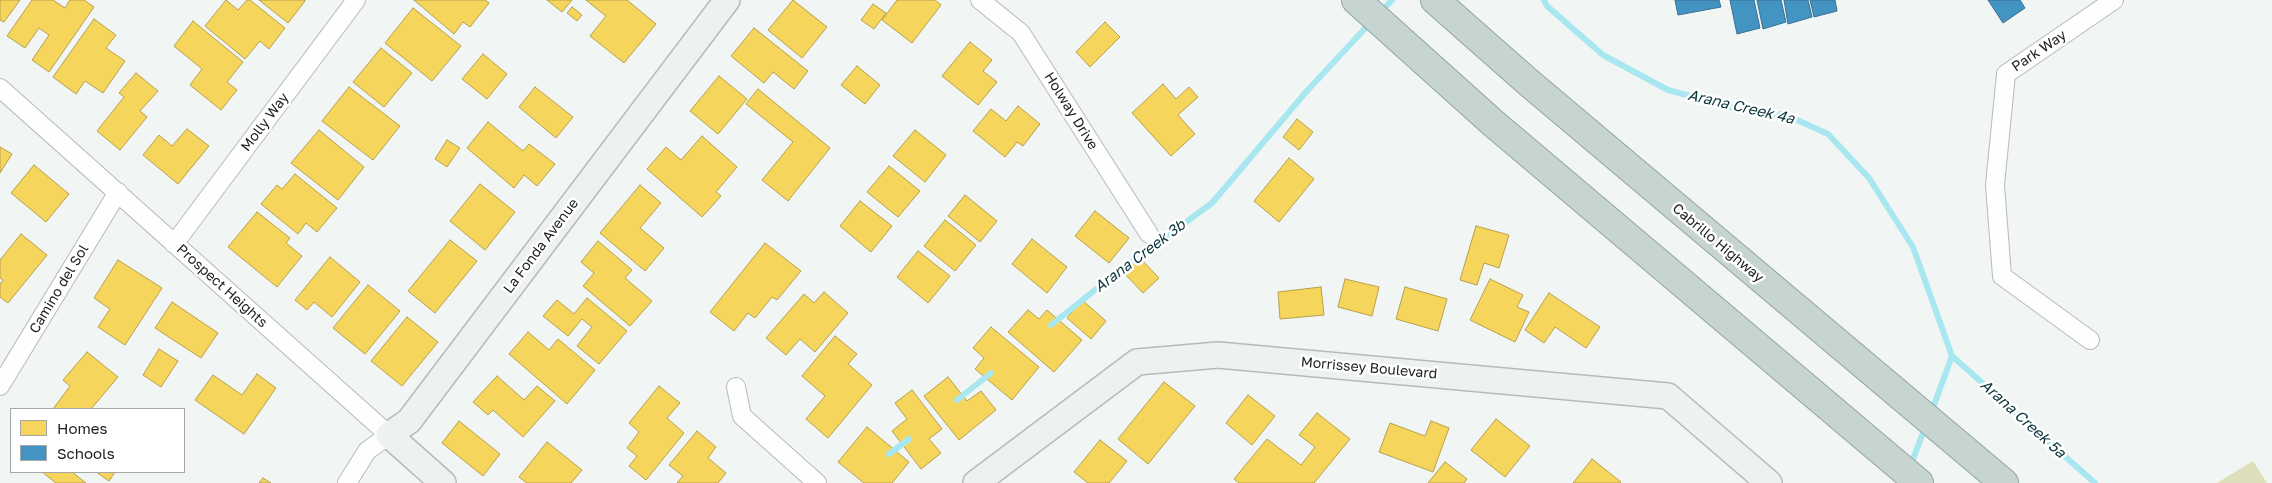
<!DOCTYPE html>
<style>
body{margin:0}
#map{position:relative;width:2272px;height:483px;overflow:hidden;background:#f1f5f3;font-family:"Golos Text",sans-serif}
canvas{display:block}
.legend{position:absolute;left:10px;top:408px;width:175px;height:65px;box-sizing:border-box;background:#fff;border:1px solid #a6a7a7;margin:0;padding:6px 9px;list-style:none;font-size:15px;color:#212322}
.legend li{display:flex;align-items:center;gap:10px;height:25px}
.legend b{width:25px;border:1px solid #a6a7a7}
</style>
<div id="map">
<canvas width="2272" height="483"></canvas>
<ul class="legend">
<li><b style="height:14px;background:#f6d55c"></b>Homes</li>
<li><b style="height:14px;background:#4393c3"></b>Schools</li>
</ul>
</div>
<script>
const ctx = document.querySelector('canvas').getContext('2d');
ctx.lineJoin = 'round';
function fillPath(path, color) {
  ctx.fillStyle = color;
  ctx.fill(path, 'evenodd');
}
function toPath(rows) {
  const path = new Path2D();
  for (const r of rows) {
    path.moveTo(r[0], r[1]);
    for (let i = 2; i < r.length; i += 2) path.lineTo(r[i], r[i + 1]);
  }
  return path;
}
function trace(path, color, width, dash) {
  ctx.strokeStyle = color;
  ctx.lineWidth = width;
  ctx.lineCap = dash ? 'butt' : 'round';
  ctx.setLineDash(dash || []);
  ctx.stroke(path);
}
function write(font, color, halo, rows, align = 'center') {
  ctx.font = font + ' "Golos Text",sans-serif';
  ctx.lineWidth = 5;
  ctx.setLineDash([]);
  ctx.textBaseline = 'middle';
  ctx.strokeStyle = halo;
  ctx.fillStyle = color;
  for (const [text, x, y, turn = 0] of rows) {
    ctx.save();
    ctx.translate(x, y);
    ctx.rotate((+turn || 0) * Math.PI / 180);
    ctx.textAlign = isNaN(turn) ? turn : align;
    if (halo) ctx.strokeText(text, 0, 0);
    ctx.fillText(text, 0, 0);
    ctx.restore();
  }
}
const green = toPath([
 [2253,461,2267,483,2217,483]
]);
const homes = toPath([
 [0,0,20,0,4,22,0,20,0,0],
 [32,0,53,0,65,8,70,0,84,0,94,7,49,72,32,60,49,35,39,28,25,48,7,36,32,0],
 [226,0,238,10,247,0,250,0,285,28,269,49,260,41,245,59,205,26,226,0],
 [259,0,305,0,305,1,288,23,259,0],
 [414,0,485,0,489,3,470,27,463,22,454,34,414,0],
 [547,0,572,0,562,12,547,0],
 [586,0,627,0,656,24,624,63,590,36,606,16,586,0],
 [793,0,827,27,802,58,768,30,793,0],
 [897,0,935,0,941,5,912,43,882,20,897,0],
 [873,4,886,13,874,29,861,20,873,4],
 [572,7,582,15,577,21,567,13,572,7],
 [413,8,461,46,432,81,385,43,413,8],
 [94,19,116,35,106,48,125,61,103,93,85,81,76,94,53,77,94,19],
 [193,21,243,62,227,82,237,90,221,110,190,85,202,69,174,46,193,21],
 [1105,22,1120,37,1090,67,1076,52,1105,22],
 [754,28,808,71,794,89,773,72,764,83,731,56,754,28],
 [970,42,992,60,983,71,997,82,978,105,942,76,970,42],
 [381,48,412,73,384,107,353,82,381,48],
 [483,54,507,74,487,99,462,79,483,54],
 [857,66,880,85,865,104,841,85,857,66],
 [136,73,158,91,140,111,147,117,120,150,97,131,124,97,119,93,136,73],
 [719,76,747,99,718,134,690,111,719,76],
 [1163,84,1176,99,1189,87,1198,97,1178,115,1195,134,1171,156,1132,113,1163,84],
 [349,87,400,126,373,160,322,121,349,87],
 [535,87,573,117,556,138,519,107,535,87],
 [758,89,830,148,788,201,762,180,793,142,746,104,758,89],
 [1018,106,1040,124,1023,146,1017,142,1005,157,973,131,991,109,1006,121,1018,106],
 [1297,119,1313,132,1299,150,1283,137,1297,119],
 [488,122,523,151,529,144,555,164,537,186,524,175,514,188,467,148,488,122],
 [187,129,209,146,178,184,143,155,159,135,172,146,187,129],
 [319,130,364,167,338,200,291,163,319,130],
 [915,130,946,155,925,182,893,156,915,130],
 [702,136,737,167,716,192,721,196,702,217,647,169,666,147,681,160,702,136],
 [447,140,460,148,447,167,435,159,447,140],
 [0,147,12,154,0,173,0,147],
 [1289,158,1314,179,1279,222,1254,201,1289,158],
 [34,165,69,194,46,222,11,193,34,165],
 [889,166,920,191,898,217,867,192,889,166],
 [295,174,337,208,317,232,306,223,298,234,261,204,277,185,282,189,295,174],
 [480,184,515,212,485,250,450,221,480,184],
 [640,185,661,203,640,228,664,248,645,271,600,233,640,185],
 [965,195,997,221,980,242,948,216,965,195],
 [860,201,892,226,871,252,840,226,860,201],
 [1095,211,1129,238,1109,263,1075,236,1095,211],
 [257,212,290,238,286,243,302,256,277,287,228,247,257,212],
 [945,220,976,245,955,271,924,246,945,220],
 [1476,226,1509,235,1499,268,1484,263,1477,285,1460,280,1476,226],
 [21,234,47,255,8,303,0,297,0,284,3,280,0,278,0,260,21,234],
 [1032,239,1067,267,1047,293,1012,264,1032,239],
 [450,240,477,261,435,313,408,291,450,240],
 [598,241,632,270,625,278,652,301,630,326,583,286,594,273,581,262,598,241],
 [765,243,801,271,777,300,772,297,755,318,748,313,734,331,710,312,765,243],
 [918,251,950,276,928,303,897,277,918,251],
 [330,257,360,282,332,317,314,302,307,310,295,300,330,257],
 [1140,258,1159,278,1143,293,1124,273,1140,258],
 [118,260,162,288,125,345,98,327,110,309,94,298,118,260],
 [1345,279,1379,287,1372,316,1338,307,1345,279],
 [1490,279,1523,295,1517,307,1529,312,1515,342,1470,320,1490,279],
 [368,285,400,311,365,354,333,328,368,285],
 [1321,287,1324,315,1280,319,1278,292,1321,287],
 [1405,287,1447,299,1438,331,1396,319,1405,287],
 [824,292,848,313,815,352,800,339,786,355,766,338,804,294,814,303,824,292],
 [1549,293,1600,327,1586,348,1555,327,1544,343,1525,330,1549,293],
 [587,298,627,331,599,364,577,346,592,327,582,319,568,336,543,316,557,300,574,314,587,298],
 [1082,300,1106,321,1091,339,1067,318,1082,300],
 [172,302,218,333,201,358,155,328,172,302],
 [1028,310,1039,319,1047,310,1082,340,1054,372,1008,332,1028,310],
 [407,317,438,342,402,386,371,361,407,317],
 [991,327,1039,367,1012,400,975,369,984,358,973,348,991,327],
 [528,332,549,350,558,339,595,370,567,404,509,354,528,332],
 [835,336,857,354,848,364,872,385,828,438,806,419,825,396,802,376,835,336],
 [159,349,178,361,161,387,143,375,159,349],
 [87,352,118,377,91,409,53,409,70,386,63,380,87,352],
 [257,374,276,388,244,434,195,400,213,375,242,395,257,374],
 [497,376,524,400,537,386,555,401,523,437,493,410,488,415,473,402,497,376],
 [948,377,967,401,981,391,996,410,959,440,924,396,948,377],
 [1164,382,1195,406,1148,464,1118,439,1164,382],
 [659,386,680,403,667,418,684,433,646,480,629,466,637,456,627,448,639,432,629,423,659,386],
 [912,390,942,429,929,439,941,453,921,469,892,431,907,419,895,403,912,390],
 [1248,395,1275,416,1252,445,1226,423,1248,395],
 [1317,413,1350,439,1314,483,1239,483,1234,479,1267,439,1301,465,1315,447,1299,435,1317,413],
 [1496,419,1530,446,1505,477,1471,450,1496,419],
 [459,421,500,454,483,476,442,443,459,421],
 [1431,421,1449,428,1433,472,1379,452,1390,423,1425,436,1431,421],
 [867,427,909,462,892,483,864,483,838,462,867,427],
 [697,431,716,447,708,458,726,473,718,483,677,483,683,476,669,465,697,431],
 [1100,440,1127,461,1109,483,1088,483,1074,472,1100,440],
 [547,442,582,470,571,483,527,483,519,477,547,442],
 [1592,459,1621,482,1620,483,1573,483,1592,459],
 [1445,462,1467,479,1464,483,1428,483,1445,462],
 [42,472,72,472,86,483,56,483,42,472],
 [96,472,115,472,109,481,96,472],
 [263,478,271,483,259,483,263,478]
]);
const schools = toPath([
 [1675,0,1719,0,1721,7,1678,15,1675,0],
 [1730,0,1754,0,1760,28,1737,34,1730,0],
 [1757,0,1781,0,1786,22,1763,29,1757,0],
 [1784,0,1808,0,1812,17,1788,24,1784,0],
 [1810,0,1835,0,1837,11,1814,17,1810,0],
 [1988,0,2020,0,2025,8,2003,23,1988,0]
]);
const stream = toPath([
 [1544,0,1547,6,1603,55,1668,90,1741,110,1786,115,1828,134,1869,178,1913,247,1952,356],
 [1380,13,1392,0],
 [1051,325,1114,275,1212,203,1306,92,1371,22],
 [1952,356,2095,483],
 [957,400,991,373],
 [1931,413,1952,356],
 [889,454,909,439],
 [1910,467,1926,425]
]);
const street = toPath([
 [980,0,1021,33,1149,234],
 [0,88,389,435,367,451,347,483],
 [174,244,356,0],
 [2090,340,2002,276,1995,185,2006,74,2114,0],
 [0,386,118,192],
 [736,387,742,416,817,483]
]);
const secondary = toPath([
 [443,483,389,435,409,421,727,0],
 [976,483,1137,362,1218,355,1668,396,1769,483]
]);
const highway = toPath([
 [1356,0,1493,123,1919,483],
 [1435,0,1528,82,2004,483]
]);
const streetNames = [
 ["Park Way",2039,51,-34],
 ["Holway Drive",1071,111,58],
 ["Molly Way",265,122,-53],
 ["Cabrillo Highway",1718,243,40],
 ["La Fonda Avenue",541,246,-53],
 ["Prospect Heights",222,286,42],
 ["Camino del Sol",59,289,-59],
 ["Morrissey Boulevard",1369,368,5]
];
const waterNames = [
 ["Arana Creek 4a",1741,107,13],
 ["Arana Creek 3b",1140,256,-37],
 ["Arana Creek 5a",2023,419,42]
];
fillPath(green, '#dddfbb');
fillPath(homes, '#f6d55c');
trace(homes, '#b6a04b', 1);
fillPath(schools, '#4393c3');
trace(schools, '#397193', 1);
trace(stream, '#a8e7f0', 6);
trace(street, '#b8bab9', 20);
trace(secondary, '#b8bab9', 28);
trace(highway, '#94a4a1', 30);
trace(street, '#fdfefd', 18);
trace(secondary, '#edf1f0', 25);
trace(highway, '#c6d4d2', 28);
write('14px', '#212322', '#fff', streetNames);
write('italic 15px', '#0a363c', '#fff', waterNames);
</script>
